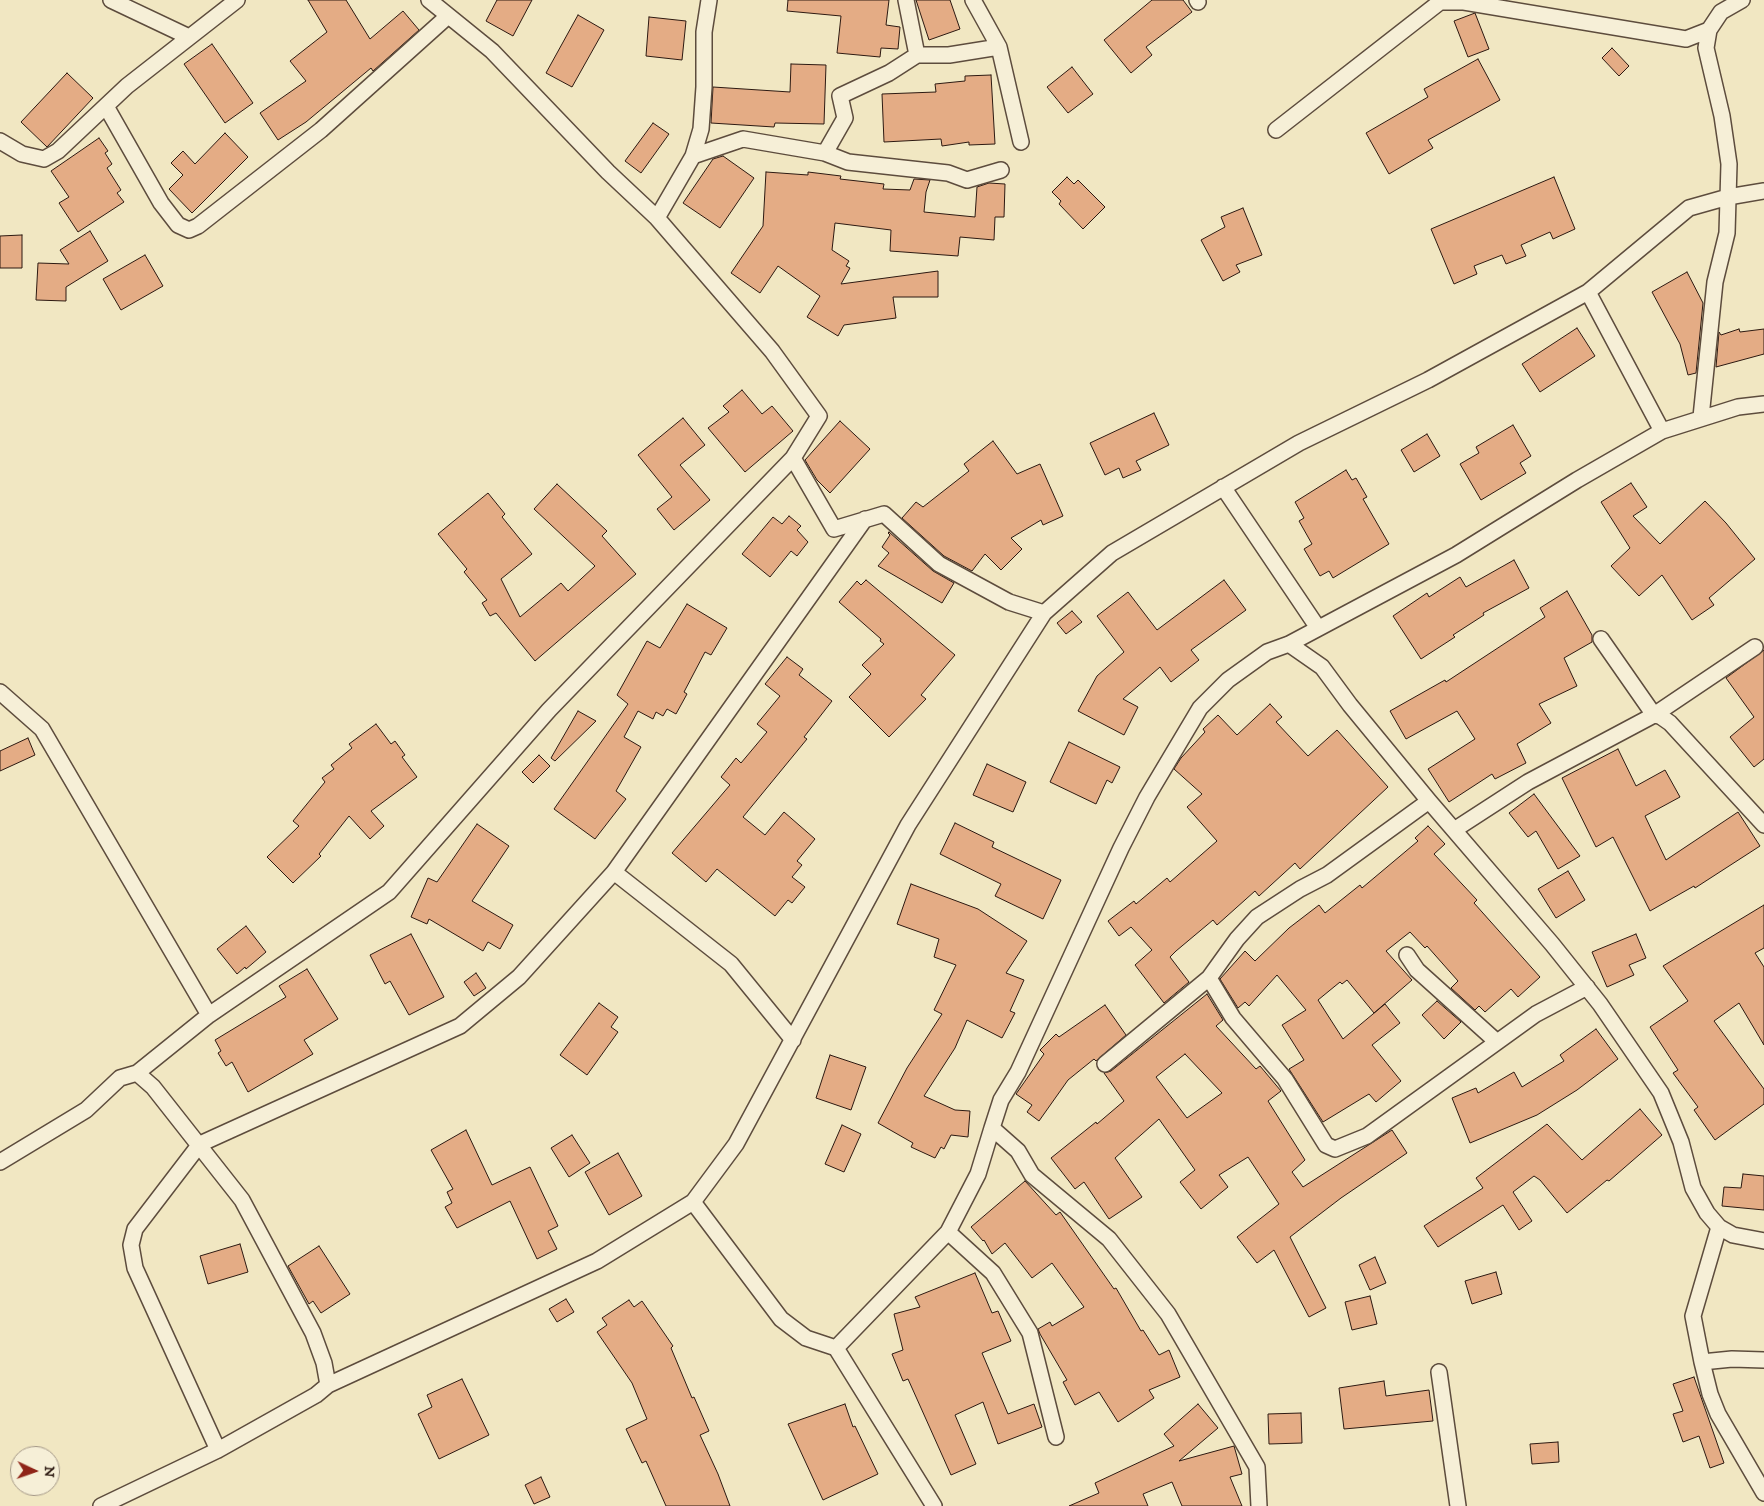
<!DOCTYPE html>
<style>
body{margin:0}
#map{position:relative;width:1764px;height:1506px;overflow:hidden;background:#f1e7c2;font-family:"IM FELL DW Pica",serif}
canvas{display:block}
.north{position:absolute;left:10px;top:1446px;width:50px;height:50px;box-sizing:border-box;background:#f6efd7;border:1px solid #a59988;border-radius:50%;rotate:93deg;font-size:14px;font-weight:700;line-height:20px;text-align:center;color:#2c1911}
.north::after{content:'';display:block;margin:auto;width:18px;height:22px;background:#8f2418;clip-path:polygon(50% 0,100% 100%,50% 72%,0 100%)}
</style>
<div id="map">
<canvas width="1764" height="1506"></canvas>
<div class="north">N</div>
</div>
<script>
const ctx = document.querySelector('canvas').getContext('2d');
ctx.lineJoin = 'round';
function fillPath(path, color) {
  ctx.fillStyle = color;
  ctx.fill(path, 'evenodd');
}
function toPath(rows) {
  const path = new Path2D();
  for (const r of rows) {
    path.moveTo(r[0], r[1]);
    for (let i = 2; i < r.length; i += 2) path.lineTo(r[i], r[i + 1]);
  }
  return path;
}
function trace(path, color, width, dash) {
  ctx.strokeStyle = color;
  ctx.lineWidth = width;
  ctx.lineCap = dash ? 'butt' : 'round';
  ctx.setLineDash(dash || []);
  ctx.stroke(path);
}
const building = toPath([
 [308,0,346,0,370,39,403,11,419,30,373,71,371,68,306,122,278,140,260,113,306,81,290,61,327,32,308,0],
 [497,0,532,0,513,36,486,21,497,0],
 [788,0,889,0,886,25,900,27,898,49,881,48,880,57,837,53,841,16,787,11,788,0],
 [916,0,950,0,960,29,929,40,916,0],
 [1152,0,1183,0,1192,12,1146,47,1152,55,1131,73,1104,40,1152,0],
 [1475,13,1489,49,1468,57,1454,21,1475,13],
 [578,15,604,30,572,87,546,73,578,15],
 [649,17,686,21,682,60,646,56,649,17],
 [212,44,253,103,225,123,184,64,212,44],
 [1612,48,1629,66,1619,76,1602,58,1612,48],
 [1478,59,1500,100,1428,140,1433,148,1389,174,1366,133,1428,97,1424,89,1478,59],
 [791,64,826,65,824,124,775,123,774,127,711,123,713,87,790,92,791,64],
 [1072,67,1093,94,1068,113,1047,87,1072,67],
 [67,73,93,98,47,147,21,122,67,73],
 [991,75,995,144,969,145,969,142,942,146,941,139,884,142,882,94,936,92,935,84,965,81,965,76,991,75],
 [653,123,669,134,641,173,625,161,653,123],
 [225,133,248,157,192,213,169,189,183,175,171,163,183,151,195,164,225,133],
 [99,138,108,151,105,153,112,164,107,168,121,190,117,193,124,202,78,232,59,203,69,197,51,171,99,138],
 [723,156,754,178,720,228,683,203,713,159,723,156],
 [766,172,808,175,808,172,841,176,840,179,884,184,883,189,910,190,914,179,930,180,926,192,924,212,975,217,977,187,989,183,1005,184,1004,217,995,217,994,240,960,237,958,256,890,251,891,230,835,223,832,250,849,261,846,266,850,268,841,284,938,271,938,297,893,297,896,318,844,325,838,336,807,317,820,296,778,266,760,293,731,273,763,226,766,172],
 [1067,177,1074,184,1078,180,1105,207,1083,229,1059,204,1061,201,1052,192,1067,177],
 [1554,177,1575,229,1553,239,1550,232,1521,245,1526,256,1506,264,1502,255,1474,266,1477,274,1454,284,1431,229,1554,177],
 [1243,208,1262,255,1236,265,1240,272,1223,281,1201,240,1225,227,1221,217,1243,208],
 [90,231,108,261,66,287,66,301,36,300,38,263,69,264,60,250,90,231],
 [22,235,22,268,0,268,0,236,22,235],
 [145,255,163,286,121,310,103,279,145,255],
 [1687,272,1703,303,1696,373,1688,375,1680,344,1652,292,1687,272],
 [1577,328,1595,356,1540,392,1522,364,1577,328],
 [1739,329,1740,332,1764,329,1764,354,1716,367,1719,332,1721,335,1739,329],
 [742,390,762,414,772,406,793,431,745,472,708,428,729,412,723,406,742,390],
 [1154,413,1169,445,1136,461,1141,470,1123,478,1119,468,1105,475,1090,443,1154,413],
 [683,418,705,445,680,465,710,500,674,530,657,509,672,497,638,455,683,418],
 [840,421,870,449,830,493,817,480,805,460,840,421],
 [1513,425,1531,456,1520,463,1526,473,1481,500,1460,464,1479,453,1476,447,1513,425],
 [1427,434,1440,456,1414,472,1401,450,1427,434],
 [993,441,1017,474,1040,464,1063,516,1043,525,1041,520,1011,538,1022,549,1001,570,985,554,972,571,944,556,902,518,916,502,923,507,969,471,964,464,993,441],
 [1346,470,1352,480,1356,478,1367,497,1363,499,1389,544,1333,578,1329,571,1320,576,1304,549,1312,544,1299,521,1304,518,1295,502,1346,470],
 [1631,483,1647,507,1633,516,1660,544,1705,501,1726,523,1755,559,1709,598,1714,605,1692,620,1662,575,1639,596,1611,566,1630,548,1601,502,1631,483],
 [557,484,607,531,602,536,636,574,535,661,496,613,490,616,482,603,487,600,464,572,467,569,438,534,488,493,505,514,502,517,532,554,501,579,520,617,561,583,568,591,595,566,534,509,557,484],
 [789,516,801,526,797,530,808,542,797,556,791,551,770,577,742,554,773,517,782,524,789,516],
 [889,532,933,571,954,583,942,603,878,566,889,553,882,547,890,535,888,533,889,532],
 [1514,560,1529,588,1483,613,1484,615,1453,635,1455,637,1421,659,1393,616,1427,593,1429,597,1460,577,1466,587,1514,560],
 [866,580,955,655,921,695,926,699,889,737,849,697,871,674,862,665,884,644,880,641,881,639,839,602,857,581,861,585,866,580],
 [1224,580,1246,610,1191,650,1199,660,1171,682,1160,667,1123,699,1138,707,1124,735,1078,711,1097,676,1124,652,1097,616,1128,592,1157,630,1224,580],
 [1567,591,1592,635,1592,642,1564,658,1577,686,1539,704,1551,723,1517,744,1526,763,1495,779,1492,774,1449,802,1428,769,1475,739,1457,711,1406,739,1390,711,1445,680,1446,682,1545,617,1540,608,1567,591],
 [687,604,727,628,711,655,705,652,684,692,687,694,676,714,667,709,663,716,656,712,653,719,638,711,624,737,641,747,616,791,626,799,595,839,554,809,628,704,617,695,647,641,660,648,687,604],
 [1072,611,1082,622,1066,634,1057,623,1072,611],
 [1764,650,1764,759,1754,767,1730,737,1754,717,1726,678,1764,650],
 [787,657,803,669,799,675,832,701,804,737,807,739,743,817,765,835,784,812,815,839,797,861,802,865,792,877,805,887,792,903,788,900,775,916,717,869,706,882,672,853,730,785,721,777,736,758,741,763,767,732,757,724,780,696,765,684,787,657],
 [1270,704,1282,717,1276,722,1308,756,1337,730,1388,787,1300,869,1295,863,1259,896,1255,891,1217,925,1213,920,1176,951,1170,957,1189,982,1164,1003,1135,965,1152,950,1131,927,1119,936,1108,921,1134,901,1136,904,1167,878,1170,882,1217,841,1187,807,1202,794,1174,769,1181,758,1205,732,1203,729,1218,715,1237,735,1270,704],
 [578,711,596,721,555,761,551,758,578,711],
 [376,724,391,744,395,741,405,755,402,757,417,777,371,811,384,826,370,839,349,816,319,854,321,856,293,883,267,857,299,826,293,821,325,782,322,778,334,769,331,765,352,748,349,744,376,724],
 [28,738,35,755,0,771,0,751,28,738],
 [1069,742,1120,767,1112,783,1107,780,1096,804,1050,782,1069,742],
 [1618,749,1636,786,1665,770,1680,797,1645,816,1666,860,1738,812,1760,846,1695,888,1694,886,1650,911,1613,837,1596,847,1562,778,1618,749],
 [539,755,550,766,533,783,522,772,539,755],
 [987,764,1026,782,1013,812,973,795,987,764],
 [1534,794,1580,856,1558,869,1536,831,1528,837,1509,813,1534,794],
 [955,823,994,842,992,847,1061,880,1043,919,995,896,1001,884,940,854,955,823],
 [477,824,509,846,472,901,513,925,500,949,488,942,483,951,429,919,427,924,411,917,428,878,437,882,477,824],
 [1428,826,1445,844,1434,854,1477,900,1474,903,1540,977,1518,997,1511,989,1485,1012,1479,1006,1475,1010,1451,988,1458,981,1427,946,1425,948,1410,932,1386,951,1412,980,1374,1013,1347,980,1342,984,1340,982,1318,1000,1343,1039,1385,1004,1400,1023,1372,1045,1401,1081,1376,1102,1369,1094,1323,1122,1289,1069,1304,1060,1282,1025,1306,1010,1277,975,1249,1006,1245,1002,1238,1008,1220,979,1245,951,1255,961,1289,928,1319,905,1325,913,1360,885,1362,888,1418,841,1415,838,1428,826],
 [1568,871,1585,900,1556,918,1538,889,1568,871],
 [911,884,978,909,1027,941,1006,973,1024,980,1010,1011,1015,1013,1002,1038,967,1020,955,1048,924,1096,955,1110,970,1111,968,1137,951,1135,944,1149,941,1147,935,1158,911,1147,913,1143,878,1123,907,1068,942,1014,934,1010,956,965,934,957,939,939,897,924,911,884],
 [1764,905,1764,948,1755,953,1764,967,1764,1045,1739,1003,1714,1021,1764,1089,1764,1104,1715,1140,1694,1110,1698,1107,1673,1073,1678,1070,1650,1027,1688,1001,1663,966,1764,905],
 [246,926,266,952,246,969,245,967,237,974,217,949,246,926],
 [411,934,444,997,409,1015,390,981,385,984,370,955,411,934],
 [1636,934,1646,958,1629,965,1634,975,1607,987,1592,952,1636,934],
 [307,969,338,1019,304,1040,313,1054,248,1092,232,1062,226,1066,218,1053,221,1051,215,1040,286,997,279,986,307,969],
 [476,973,486,988,474,996,464,982,476,973],
 [1207,994,1223,1020,1216,1026,1256,1069,1260,1066,1281,1091,1268,1101,1305,1160,1292,1172,1303,1187,1392,1130,1407,1153,1341,1198,1290,1237,1326,1308,1309,1317,1274,1250,1257,1263,1237,1237,1279,1204,1248,1157,1219,1175,1228,1187,1201,1209,1180,1182,1195,1170,1159,1119,1115,1158,1142,1197,1109,1219,1084,1182,1075,1189,1051,1158,1096,1122,1097,1124,1124,1101,1104,1073,1111,1071,1207,994],
 [1185,1054,1222,1093,1187,1118,1156,1077,1185,1054],
 [1437,1001,1461,1022,1444,1039,1422,1015,1437,1001],
 [599,1003,618,1017,611,1027,618,1032,587,1075,560,1055,599,1003],
 [1105,1005,1126,1035,1096,1061,1094,1059,1068,1080,1039,1121,1027,1112,1032,1105,1016,1094,1044,1054,1040,1050,1056,1034,1059,1037,1105,1005],
 [1596,1029,1618,1059,1577,1090,1537,1115,1470,1143,1452,1098,1476,1088,1478,1093,1514,1072,1522,1087,1564,1061,1560,1055,1596,1029],
 [830,1055,866,1067,851,1110,816,1098,830,1055],
 [1640,1109,1662,1135,1609,1181,1607,1180,1567,1213,1540,1180,1534,1176,1513,1192,1532,1221,1519,1230,1503,1205,1438,1247,1424,1226,1483,1188,1476,1178,1547,1124,1582,1160,1640,1109],
 [842,1125,861,1134,844,1172,825,1164,842,1125],
 [466,1130,492,1185,530,1167,558,1226,548,1231,557,1249,537,1259,510,1201,457,1228,445,1207,452,1203,447,1192,453,1189,431,1150,466,1130],
 [572,1135,590,1163,569,1177,551,1148,572,1135],
 [618,1153,642,1196,609,1215,585,1172,618,1153],
 [1743,1174,1764,1176,1764,1210,1722,1206,1724,1187,1741,1188,1743,1174],
 [1025,1181,1056,1215,1060,1212,1114,1289,1116,1288,1141,1331,1143,1330,1159,1355,1169,1350,1180,1377,1149,1390,1154,1398,1118,1422,1099,1392,1075,1405,1063,1382,1067,1380,1040,1334,1038,1329,1050,1322,1052,1326,1084,1307,1052,1263,1032,1278,1005,1243,992,1254,984,1240,983,1241,971,1227,1025,1181],
 [240,1244,248,1272,208,1284,200,1256,240,1244],
 [319,1246,350,1294,321,1313,313,1301,309,1304,288,1266,319,1246],
 [1375,1257,1386,1283,1370,1290,1359,1265,1375,1257],
 [1496,1272,1502,1294,1472,1304,1465,1281,1496,1272],
 [975,1273,992,1313,998,1311,1011,1341,982,1353,1008,1414,1034,1404,1042,1427,998,1444,983,1402,955,1415,976,1464,951,1475,908,1379,903,1381,892,1354,903,1350,894,1314,920,1307,915,1297,975,1273],
 [1370,1296,1377,1324,1352,1330,1345,1302,1370,1296],
 [566,1299,574,1312,557,1322,549,1309,566,1299],
 [629,1300,634,1307,642,1301,673,1346,671,1348,692,1398,694,1397,709,1431,700,1435,718,1474,730,1506,666,1506,646,1461,642,1463,626,1429,647,1419,632,1383,597,1332,607,1325,602,1318,629,1300],
 [1694,1377,1724,1463,1710,1468,1699,1436,1683,1442,1673,1414,1683,1411,1673,1384,1694,1377],
 [462,1379,489,1435,439,1459,418,1414,432,1407,427,1395,462,1379],
 [1384,1381,1386,1396,1429,1390,1433,1421,1344,1429,1339,1388,1384,1381],
 [845,1404,853,1427,855,1426,878,1474,823,1500,788,1424,845,1404],
 [1198,1404,1218,1428,1179,1461,1234,1446,1242,1474,1230,1477,1242,1506,1182,1506,1172,1482,1143,1494,1148,1506,1069,1506,1099,1493,1095,1483,1174,1446,1164,1434,1198,1404],
 [1301,1413,1302,1443,1269,1444,1268,1414,1301,1413],
 [1558,1442,1559,1462,1532,1464,1530,1444,1558,1442],
 [541,1477,550,1497,534,1504,525,1485,541,1477]
]);
const street = toPath([
 [111,0,189,37],
 [429,0,492,51,608,172,657,218,772,351,819,416,793,458,834,529,884,514,939,564,1009,602,1044,613],
 [906,0,917,55],
 [973,0,999,47,1021,142],
 [1197,0,1198,2],
 [107,108,161,203,178,225,189,230,198,226,321,130,448,16],
 [1276,130,1440,2,1464,2,1686,39,1709,30],
 [0,141,22,154,44,159,58,151,127,86,237,0],
 [825,153,848,162,948,173,967,180,1001,170],
 [693,156,743,139,825,153,845,118,840,96,889,73,917,55,949,55,999,47],
 [657,218,693,156,701,129,704,87,704,32,709,0],
 [1588,292,1662,431],
 [1701,417,1715,282,1727,233,1729,164,1722,116,1706,48,1709,30,1721,12,1742,0],
 [1223,487,1318,628],
 [1601,639,1654,715,1755,647],
 [1289,644,1322,667,1350,705,1429,801,1552,944,1600,1004,1661,1093,1681,1142,1693,1188,1707,1213,1719,1227,1733,1235,1764,1241],
 [0,692,42,729,209,1015],
 [1454,830,1528,782,1654,715,1660,716,1670,723,1764,825],
 [614,872,731,964,793,1040],
 [1407,955,1417,970,1497,1042],
 [1209,978,1233,1018,1285,1079,1326,1145,1335,1149,1367,1136,1536,1014,1587,987],
 [1105,1064,1209,978,1237,939,1257,917,1300,889,1327,875,1429,801],
 [137,1073,209,1015,389,892,549,710,793,458],
 [0,1162,86,1110,120,1078,137,1073,153,1087,242,1200,313,1333,324,1363,328,1385,316,1395,218,1450,101,1506],
 [693,1202,781,1319,806,1338,836,1348,948,1232,978,1174,992,1128],
 [948,1232,993,1273,1030,1333,1056,1437],
 [836,1348,934,1506],
 [1764,1360,1732,1359,1702,1362,1710,1394,1718,1414,1764,1493],
 [1702,1362,1693,1316,1719,1227],
 [1439,1372,1458,1506],
 [328,1385,597,1261,693,1202,736,1144,908,825,1044,613,1112,553,1299,443,1428,380,1588,292,1689,208,1728,197,1764,191],
 [218,1450,135,1268,131,1245,135,1229,200,1144,460,1026,519,977,614,872,865,519],
 [1259,1506,1257,1467,1168,1314,1109,1239,1032,1175,1018,1151,992,1128,1001,1100,1018,1072,1121,848,1147,797,1200,708,1228,680,1267,652,1289,644,1456,555,1577,480,1662,431,1738,407,1764,404]
]);
fillPath(building, '#e4ac85');
trace(building, '#2c1911', 1);
trace(street, '#5d4c3d', 18);
trace(street, '#f6efd7', 15);
</script>
